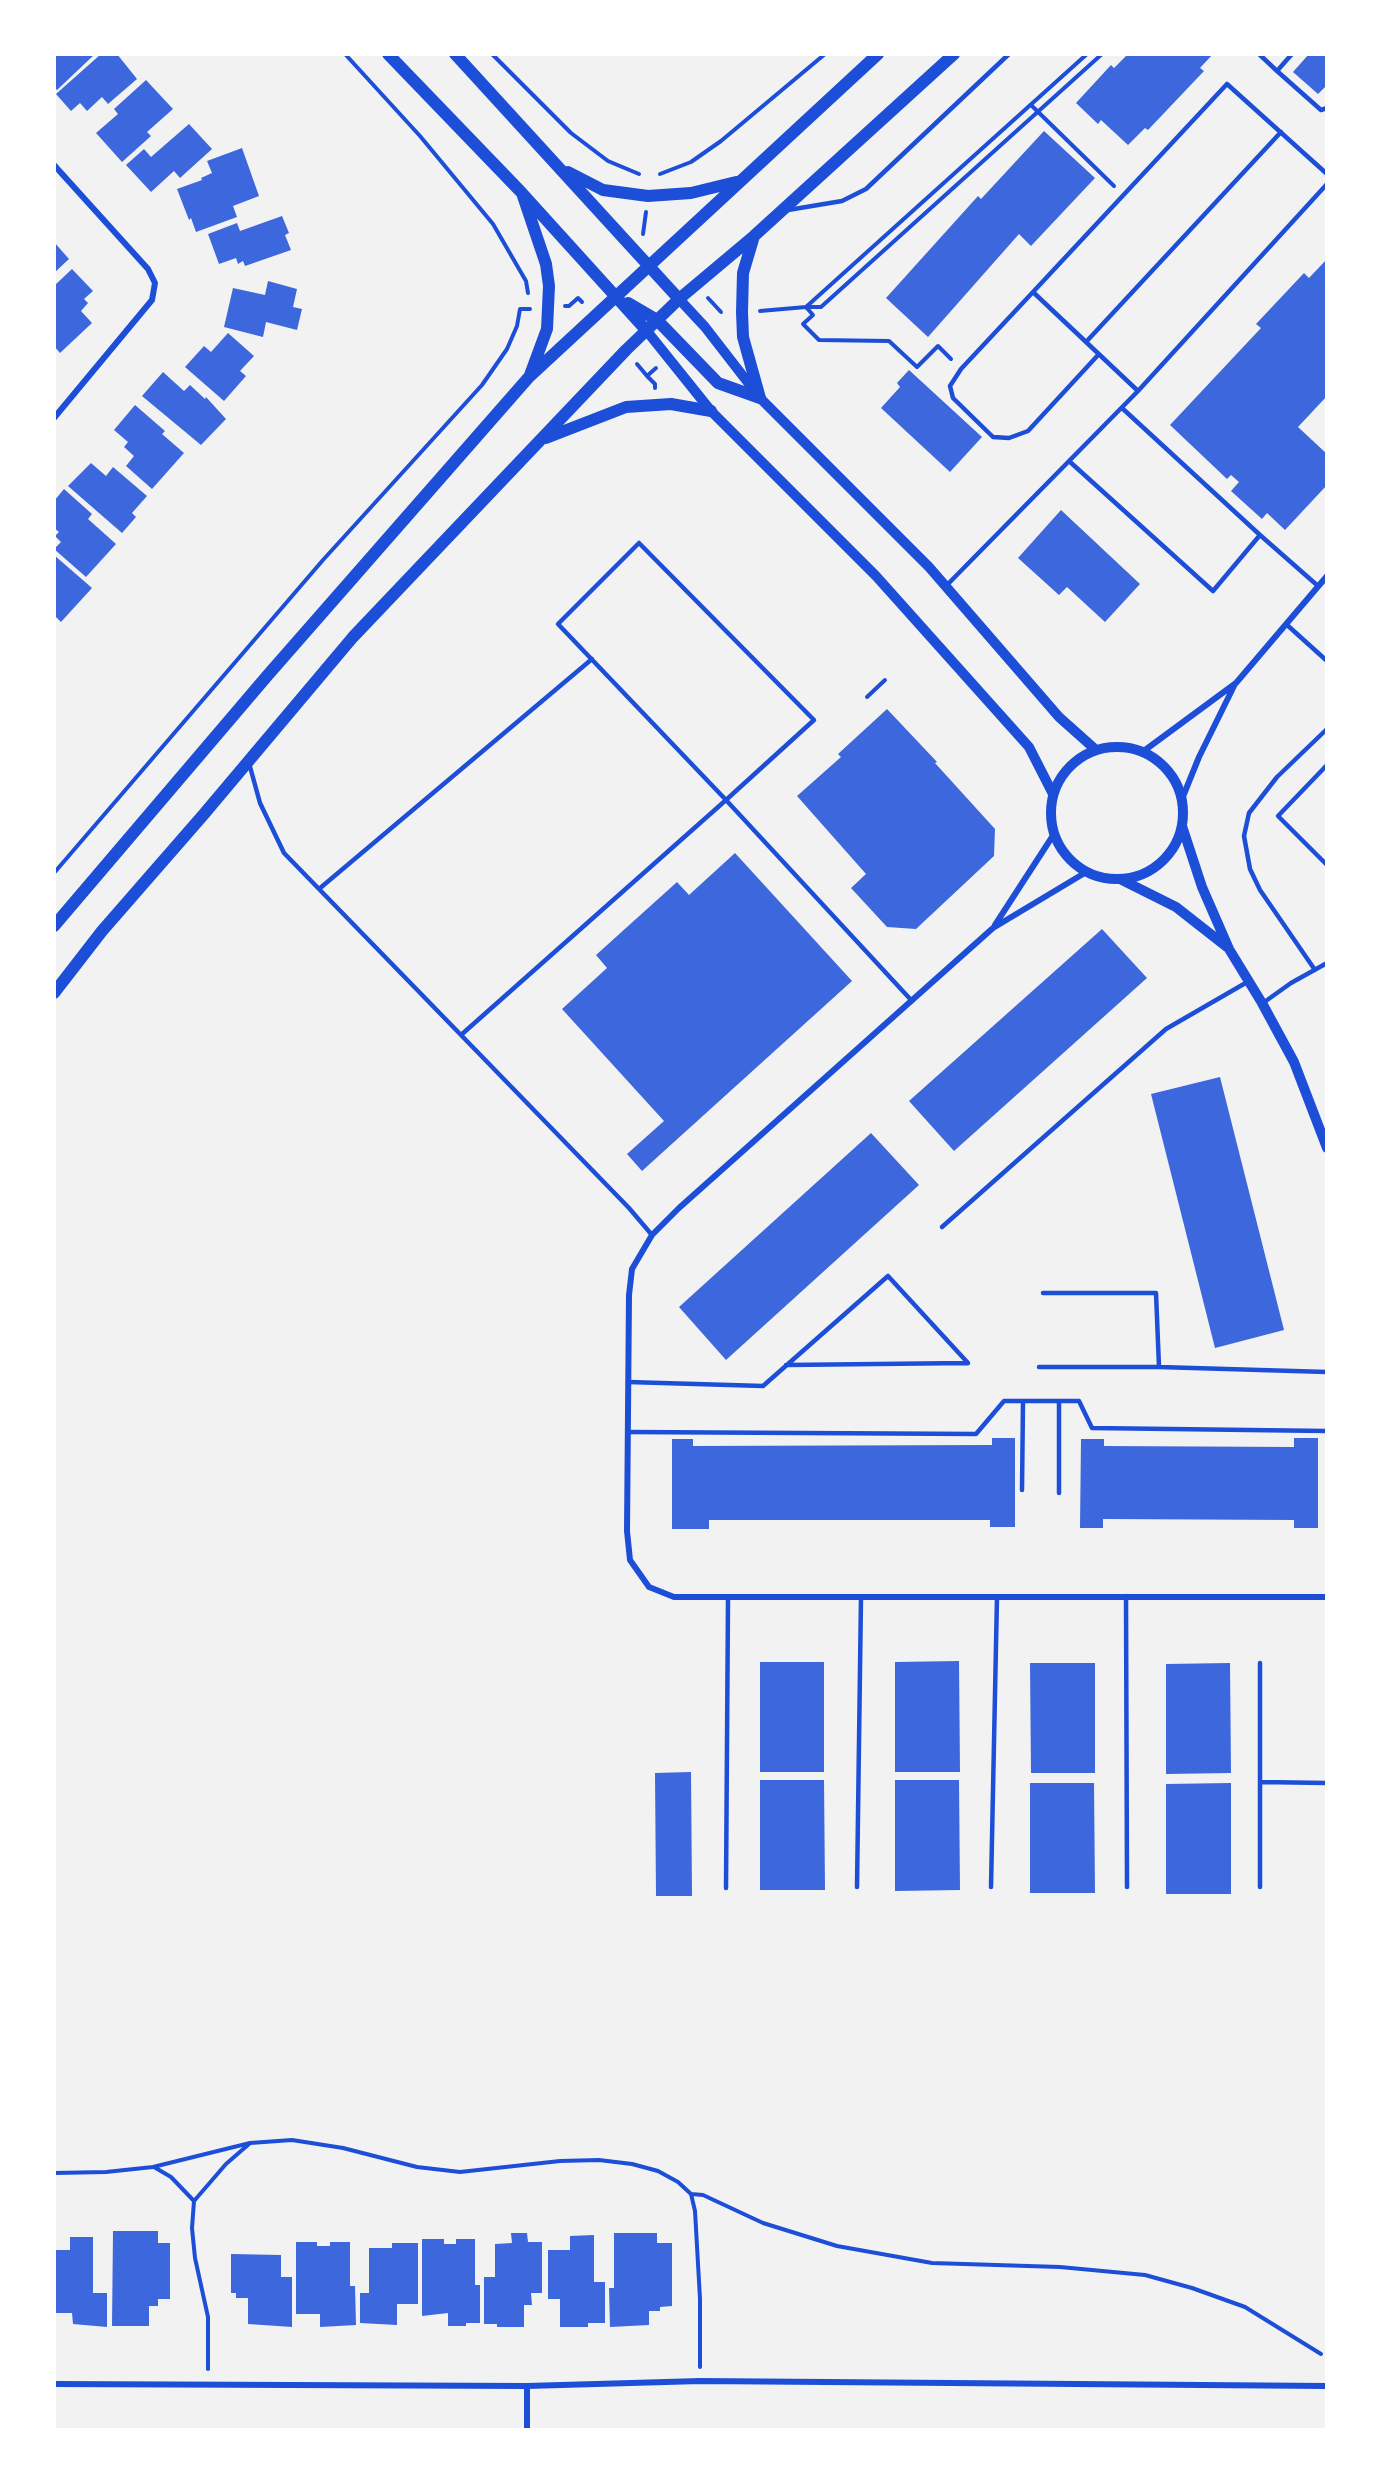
<!DOCTYPE html>
<style>
body{margin:0}
#map{position:relative;width:1381px;height:2484px;overflow:hidden;background:#f2f2f2;font-family:"IBM Plex Sans",sans-serif}
canvas{display:block}
.frame{position:absolute;inset:0;border:56px solid #fff;pointer-events:none}
</style>
<div id="map">
<canvas width="1381" height="2484"></canvas>
<div class="frame"></div>
</div>
<script>
const ctx = document.querySelector('canvas').getContext('2d');
ctx.lineJoin = 'round';
function fillPath(path, color) {
  ctx.fillStyle = color;
  ctx.fill(path, 'evenodd');
}
function toPath(rows) {
  const path = new Path2D();
  for (const r of rows) {
    if (r.length === 3) {
      path.moveTo(r[0] + r[2], r[1]);
      path.arc(r[0], r[1], r[2], 0, 2 * Math.PI);
      continue;
    }
    path.moveTo(r[0], r[1]);
    for (let i = 2; i < r.length; i += 2) path.lineTo(r[i], r[i + 1]);
  }
  return path;
}
function trace(path, color, width, dash) {
  ctx.strokeStyle = color;
  ctx.lineWidth = width;
  ctx.lineCap = dash ? 'butt' : 'round';
  ctx.setLineDash(dash || []);
  ctx.stroke(path);
}
const building = toPath([
 [54,54,95,54,57,90,54,87],
 [101,54,117,54,137,79,108,104,102,97,87,111,80,103,71,111,56,94],
 [1128,54,1213,54,1200,68,1204,71,1148,130,1145,128,1128,145,1101,120,1098,124,1076,103,1111,65,1114,68],
 [1309,54,1327,54,1327,85,1318,94,1293,72],
 [146,80,173,109,147,132,151,136,122,162,96,133,118,114,114,109],
 [189,124,212,149,180,178,174,171,151,192,126,165,144,149,151,157],
 [1044,131,1095,178,1031,246,1019,234,928,337,886,298,978,196,981,199],
 [242,148,259,196,233,206,237,217,196,232,191,218,189,220,177,189,202,180,201,178,212,173,207,161],
 [282,216,289,233,285,235,291,250,245,266,243,261,238,264,236,258,219,264,208,234,237,223,240,231],
 [54,242,69,259,54,273],
 [1327,259,1327,396,1298,427,1327,454,1327,485,1285,530,1267,513,1262,519,1231,491,1239,482,1231,475,1227,479,1170,425,1261,328,1256,324,1304,273,1309,278],
 [72,269,93,291,84,299,88,303,81,311,92,323,60,353,54,346,54,286],
 [268,281,297,289,293,307,302,309,297,330,266,322,263,337,224,327,233,288,265,295],
 [228,333,254,356,240,371,246,376,224,401,185,367,204,346,211,352],
 [909,370,982,437,950,472,881,408,900,387,897,383],
 [163,372,184,391,190,385,205,399,206,397,226,419,201,445,142,396],
 [135,405,165,431,162,434,184,453,152,489,126,466,134,456,124,447,128,442,114,430],
 [91,463,106,476,113,467,147,496,132,513,136,517,122,533,68,486],
 [64,489,92,514,88,519,116,544,86,577,54,549,61,542,55,536,59,532,54,528,54,501],
 [1061,510,1140,584,1105,622,1067,587,1059,595,1018,558],
 [54,555,92,588,61,622,54,615],
 [887,709,937,762,935,763,995,829,994,856,916,929,887,927,851,888,866,874,797,796,841,757,838,754],
 [735,853,852,981,642,1171,627,1154,664,1121,562,1009,607,968,596,955,677,882,689,895],
 [1102,929,1147,978,954,1151,909,1101],
 [1220,1077,1284,1330,1215,1348,1151,1094],
 [871,1133,919,1185,726,1360,679,1307],
 [992,1438,1015,1438,1015,1527,990,1527,990,1520,709,1520,709,1529,672,1529,672,1439,693,1439,693,1446,992,1445],
 [1294,1438,1318,1438,1318,1528,1294,1528,1294,1520,1103,1519,1103,1528,1080,1528,1081,1439,1104,1439,1104,1446,1294,1447],
 [959,1661,960,1772,895,1772,895,1662],
 [760,1662,824,1662,824,1772,760,1772],
 [1030,1663,1095,1663,1095,1773,1031,1773],
 [1230,1663,1231,1773,1166,1774,1166,1664],
 [691,1772,692,1896,656,1896,655,1773],
 [760,1780,824,1780,825,1890,760,1890],
 [895,1780,959,1780,960,1890,895,1891],
 [1030,1783,1094,1783,1095,1893,1030,1893],
 [1231,1783,1231,1894,1166,1894,1166,1784],
 [113,2231,158,2231,158,2243,170,2243,170,2299,158,2299,158,2306,149,2306,149,2326,112,2326],
 [511,2233,527,2233,528,2242,542,2242,542,2293,531,2293,532,2305,524,2305,524,2327,497,2327,497,2324,484,2324,484,2277,495,2277,495,2244,512,2243],
 [614,2233,657,2233,657,2243,672,2243,672,2306,660,2307,660,2311,649,2311,649,2325,610,2327,609,2288,614,2288],
 [594,2235,594,2282,605,2282,605,2323,588,2323,588,2327,560,2327,560,2299,548,2299,548,2250,570,2250,570,2236],
 [70,2237,93,2237,93,2293,107,2293,107,2327,73,2324,72,2313,55,2313,55,2250,70,2250],
 [422,2239,444,2239,444,2244,456,2244,456,2239,475,2239,475,2285,480,2285,480,2323,466,2323,466,2326,448,2326,448,2313,422,2316],
 [296,2242,317,2242,317,2246,330,2246,330,2242,350,2242,350,2286,355,2286,356,2325,320,2327,320,2314,296,2314],
 [392,2243,418,2243,418,2304,397,2304,397,2325,360,2323,360,2293,369,2293,369,2248,392,2248],
 [231,2254,281,2255,281,2277,292,2277,292,2327,248,2324,248,2298,236,2298,236,2293,231,2293]
]);
const path = toPath([
 [345,54,420,136,493,224,526,281,528,293],
 [492,54,571,133,608,161,639,174],
 [1031,105,1114,186],
 [660,174,691,162,721,141,825,54],
 [643,234,646,212],
 [708,298,721,312],
 [565,306,569,306,578,298,582,302],
 [806,307,821,307,1102,54],
 [806,307,1087,54],
 [760,311,806,307,813,315,803,324,819,340,889,341,917,367,938,346,951,359],
 [637,364,647,376,656,368],
 [647,376,655,384,655,388],
 [867,697,885,680],
 [54,873,323,560,482,385,507,349,517,326,520,309,530,309],
 [154,2167,171,2177,194,2201,192,2228,195,2258,208,2317,208,2369],
 [54,2173,106,2172,153,2167,250,2143,292,2140,343,2148,417,2167,460,2172,560,2161,599,2160,632,2164,658,2171,678,2182,691,2194,703,2195,763,2223,837,2246,932,2263,1060,2267,1145,2275,1192,2288,1245,2307,1321,2354],
 [691,2194,695,2211,700,2299,700,2367],
 [194,2201,226,2164,249,2144]
]);
const service = toPath([
 [1259,54,1277,71],
 [1292,54,1277,71,1321,110,1327,108],
 [788,210,842,201,866,189,1009,54],
 [1033,292,1227,84,1327,174],
 [1086,342,1281,132],
 [1138,391,1327,184],
 [1069,461,1213,591,1260,535,1122,408],
 [1260,535,1318,586],
 [946,586,1138,391,1033,292,961,369,950,386,953,398,993,437,1009,438,1028,431,1099,354],
 [1286,624,1327,661],
 [249,763,260,803,284,853,461,1035],
 [1327,765,1278,816,1327,865],
 [319,889,592,659],
 [1315,970,1260,890,1250,869,1244,836,1249,813,1277,777,1327,729],
 [1263,1003,1291,983,1327,963],
 [942,1227,1166,1029,1249,981],
 [652,1235,629,1208,461,1035,726,800,814,720,639,543,558,624,726,800,912,1001],
 [786,1365,968,1363],
 [1039,1367,1159,1367,1156,1293,1043,1293],
 [1159,1367,1327,1372],
 [628,1382,763,1386,888,1276,968,1363],
 [1059,1401,1059,1493],
 [628,1432,976,1434,1004,1401,1079,1401,1092,1428,1327,1431],
 [1022,1490,1023,1401],
 [1126,1596,1127,1887],
 [1260,1782,1327,1783],
 [857,1887,861,1597],
 [991,1887,997,1597],
 [1260,1887,1260,1663],
 [726,1888,728,1598]
]);
const minor = toPath([
 [54,165,148,269,155,283,152,300,54,418],
 [1141,753,1236,683,1327,576],
 [1182,799,1199,757,1234,686],
 [1088,871,993,928,679,1208,652,1235,632,1269,629,1295,627,1531,630,1560,649,1587,674,1597,1327,1597],
 [995,925,1054,834],
 [54,2384,527,2386,700,2381,1327,2386],
 [527,2386,527,2430]
]);
const tertiary = toPath([
 [679,299,705,327,760,398,929,567,1059,717,1096,750],
 [646,330,711,411,876,576,1029,747,1053,794],
 [1117,813,66],
 [1182,826,1202,887,1229,949,1262,1003,1294,1062,1327,1148],
 [1122,880,1176,907,1227,947]
]);
const secondary = toPath([
 [388,54,521,192,646,330],
 [455,54,679,299],
 [568,172,603,190,648,196,691,193,736,182],
 [523,196,546,264,549,286,547,329,530,375],
 [754,236,743,273,742,312,743,337,760,398],
 [628,303,657,320,718,383,760,398],
 [546,438,626,407,671,404,711,411],
 [54,926,267,676,529,377,878,54],
 [54,993,102,931,204,814,353,637,626,350,679,299,754,236,954,54]
]);
fillPath(building, '#3d67dc');
trace(path, '#1d4ed8', 4);
trace(service, '#1d4ed8', 4.5);
trace(minor, '#1d4ed8', 6);
trace(tertiary, '#1d4ed8', 10);
trace(secondary, '#1d4ed8', 12);
</script>
